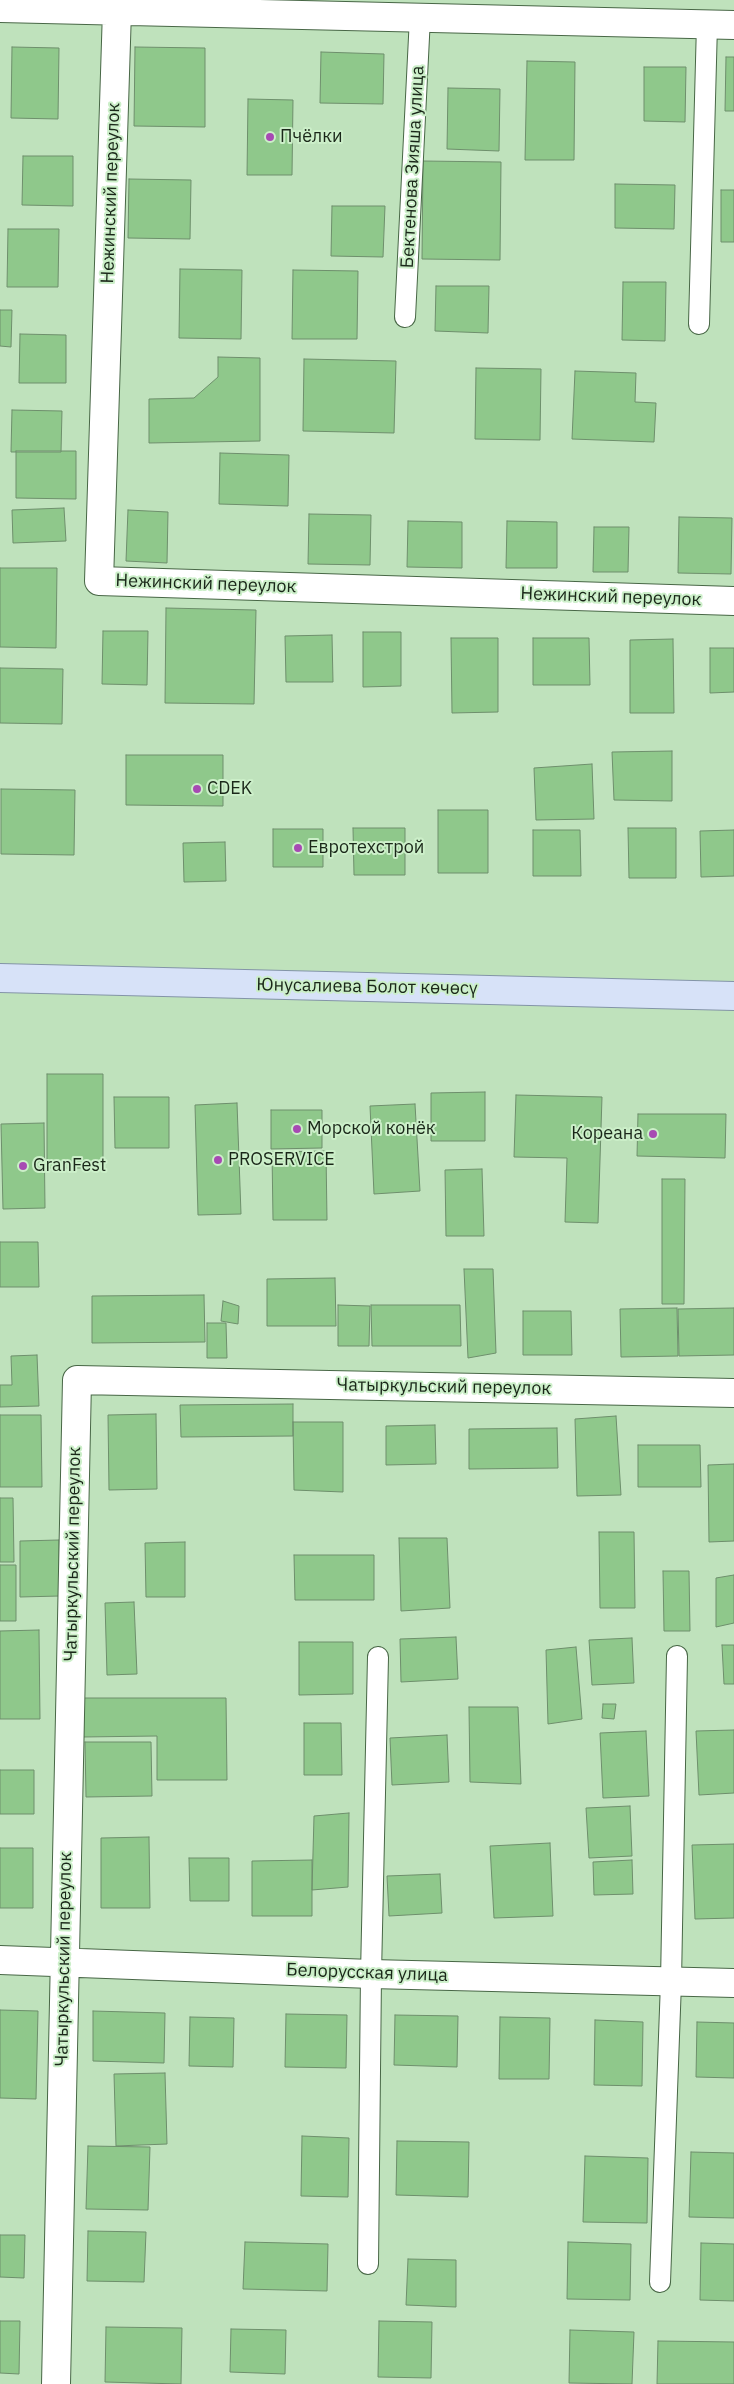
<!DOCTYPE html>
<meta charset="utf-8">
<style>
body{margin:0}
canvas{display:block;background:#bfe2bc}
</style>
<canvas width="734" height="2384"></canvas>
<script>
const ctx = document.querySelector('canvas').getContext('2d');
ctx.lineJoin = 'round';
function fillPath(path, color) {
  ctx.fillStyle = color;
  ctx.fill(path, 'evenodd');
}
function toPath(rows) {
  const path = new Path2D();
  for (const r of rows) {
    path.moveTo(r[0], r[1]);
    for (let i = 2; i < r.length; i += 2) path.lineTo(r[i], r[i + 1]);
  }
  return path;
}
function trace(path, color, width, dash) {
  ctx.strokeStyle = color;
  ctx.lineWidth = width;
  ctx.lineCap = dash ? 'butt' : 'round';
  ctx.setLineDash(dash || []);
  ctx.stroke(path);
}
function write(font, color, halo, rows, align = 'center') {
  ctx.font = font + ' "IBM Plex Sans",sans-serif';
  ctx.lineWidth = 4;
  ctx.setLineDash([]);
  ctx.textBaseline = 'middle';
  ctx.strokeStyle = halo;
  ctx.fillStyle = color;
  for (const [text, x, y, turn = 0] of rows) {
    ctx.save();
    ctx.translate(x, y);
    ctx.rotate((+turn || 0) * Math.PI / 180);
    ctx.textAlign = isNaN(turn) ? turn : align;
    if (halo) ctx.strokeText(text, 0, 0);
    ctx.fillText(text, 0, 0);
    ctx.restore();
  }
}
const building = toPath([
 [12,47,59,48,58,119,11,118,12,47],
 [135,47,205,48,205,127,134,126,135,47],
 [321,52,384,54,383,104,320,103,321,52],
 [726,57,734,57,734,111,725,111,726,57],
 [527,61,575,62,574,160,525,160,527,61],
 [644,67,686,67,685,122,644,121,644,67],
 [448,88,500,89,499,151,447,149,448,88],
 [248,99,293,100,292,175,247,175,248,99],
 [23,156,73,156,73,206,22,205,23,156],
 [423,161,501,162,500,260,422,259,423,161],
 [129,179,191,180,190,239,128,238,129,179],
 [615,184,675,185,674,229,615,228,615,184],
 [721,190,734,190,734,242,721,242,721,190],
 [332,206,385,206,383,257,331,256,332,206],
 [8,229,59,229,58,287,7,287,8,229],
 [180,269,242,270,241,339,179,338,180,269],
 [293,270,358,271,357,339,292,339,293,270],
 [623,282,666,282,665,341,622,340,623,282],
 [436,286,489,286,488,333,435,331,436,286],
 [0,310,12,310,11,347,0,346,0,310],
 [20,334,66,335,66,383,19,383,20,334],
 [218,357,260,358,260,441,149,443,149,399,194,398,218,377,218,357],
 [304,359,396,361,394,433,303,431,304,359],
 [476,368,541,369,540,440,475,439,476,368],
 [575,371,636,373,635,402,656,403,654,442,572,439,575,371],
 [12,410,62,411,61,452,11,452,12,410],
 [16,451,76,451,76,499,16,498,16,451],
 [220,453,289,455,288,506,219,504,220,453],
 [64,508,66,541,13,543,12,510,64,508],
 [128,510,168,512,167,563,126,561,128,510],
 [309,514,371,515,370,565,308,564,309,514],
 [679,517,732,518,731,574,678,573,679,517],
 [408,521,462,522,462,568,407,567,408,521],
 [507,521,557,522,557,568,506,568,507,521],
 [594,527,629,527,628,572,593,572,594,527],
 [0,568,57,568,56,648,0,647,0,568],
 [166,608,256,610,254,704,165,703,166,608],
 [103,631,148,631,147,685,102,684,103,631],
 [363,632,401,632,401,686,363,687,363,632],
 [332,635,333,682,286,682,285,636,332,635],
 [451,638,498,638,498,712,452,713,451,638],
 [533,638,589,638,590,685,533,685,533,638],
 [673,639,674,713,630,713,630,640,673,639],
 [710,648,734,648,734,692,710,693,710,648],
 [0,668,63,669,62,724,0,723,0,668],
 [672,751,672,801,614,800,612,752,672,751],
 [126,755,223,755,223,806,126,805,126,755],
 [592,764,594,819,536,820,534,768,592,764],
 [1,789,75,790,74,855,1,854,1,789],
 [438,810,488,810,488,873,438,873,438,810],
 [353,828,405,828,405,875,354,875,353,828],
 [628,828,676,828,676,878,629,878,628,828],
 [273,829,323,829,323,867,273,867,273,829],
 [533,830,580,830,581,876,533,876,533,830],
 [734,830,734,876,701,877,700,831,734,830],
 [225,842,226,881,184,882,183,843,225,842],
 [47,1074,103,1074,103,1168,47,1168,47,1074],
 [485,1092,485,1141,431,1141,431,1093,485,1092],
 [516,1095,602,1097,598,1223,565,1222,567,1158,514,1157,516,1095],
 [114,1097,169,1097,169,1148,115,1148,114,1097],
 [237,1103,241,1214,198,1215,195,1105,237,1103],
 [415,1104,420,1191,374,1194,370,1106,415,1104],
 [271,1110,322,1110,322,1148,271,1149,271,1110],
 [638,1114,726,1114,725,1158,637,1156,638,1114],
 [44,1123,45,1208,3,1209,1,1124,44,1123],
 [326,1151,327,1220,273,1220,272,1152,326,1151],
 [482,1169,484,1236,446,1236,445,1170,482,1169],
 [662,1179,685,1179,684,1304,662,1304,662,1179],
 [0,1242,38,1242,39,1287,0,1287,0,1242],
 [464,1269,493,1269,496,1353,468,1358,464,1269],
 [335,1278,336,1326,267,1326,267,1279,335,1278],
 [204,1295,205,1342,92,1343,92,1296,204,1295],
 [223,1301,239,1306,238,1324,221,1321,223,1301],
 [338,1305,370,1306,369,1346,338,1346,338,1305],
 [371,1305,460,1305,461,1346,372,1346,371,1305],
 [677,1308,678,1356,621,1357,620,1309,677,1308],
 [734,1308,734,1355,679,1356,678,1309,734,1308],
 [523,1311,571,1311,572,1355,523,1355,523,1311],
 [207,1323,226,1323,227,1358,207,1358,207,1323],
 [37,1355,39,1406,0,1407,0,1385,12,1385,11,1356,37,1355],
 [293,1404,293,1436,181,1437,180,1405,293,1404],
 [156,1414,157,1489,109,1490,108,1415,156,1414],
 [0,1415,41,1415,42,1487,0,1487,0,1415],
 [616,1416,621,1495,577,1496,575,1419,616,1416],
 [293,1422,343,1422,343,1492,294,1490,293,1422],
 [435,1425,436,1464,386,1465,386,1426,435,1425],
 [557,1428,558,1468,469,1469,469,1429,557,1428],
 [638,1445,700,1445,701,1487,638,1487,638,1445],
 [734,1464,734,1541,709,1542,708,1465,734,1464],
 [0,1498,13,1498,14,1562,0,1562,0,1498],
 [599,1532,634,1532,635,1608,600,1608,599,1532],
 [399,1538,447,1538,450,1608,401,1611,399,1538],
 [59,1540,60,1596,20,1597,20,1541,59,1540],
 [185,1542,185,1597,146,1597,145,1543,185,1542],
 [294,1555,374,1555,374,1600,295,1600,294,1555],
 [0,1565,16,1565,16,1621,0,1621,0,1565],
 [663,1571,689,1571,690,1631,664,1631,663,1571],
 [734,1575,734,1623,716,1627,716,1578,734,1575],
 [134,1602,137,1674,107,1675,105,1603,134,1602],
 [39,1630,40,1719,0,1719,0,1631,39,1630],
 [456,1637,458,1679,401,1682,400,1639,456,1637],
 [632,1638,634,1683,592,1685,589,1640,632,1638],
 [299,1642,353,1642,353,1694,299,1695,299,1642],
 [722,1645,734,1645,734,1684,724,1684,722,1645],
 [576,1647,582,1719,548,1724,546,1650,576,1647],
 [82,1698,226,1698,227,1780,157,1780,157,1736,83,1737,82,1698],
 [603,1704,616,1704,614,1719,602,1718,603,1704],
 [469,1707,518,1707,521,1784,470,1782,469,1707],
 [304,1723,341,1723,342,1775,304,1775,304,1723],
 [734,1730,734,1793,699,1795,696,1731,734,1730],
 [646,1731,649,1796,603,1798,600,1733,646,1731],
 [447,1735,449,1782,392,1785,390,1738,447,1735],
 [85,1742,151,1742,152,1796,86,1797,85,1742],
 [0,1770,34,1770,34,1814,0,1814,0,1770],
 [630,1806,632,1856,589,1858,586,1808,630,1806],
 [349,1813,348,1887,312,1890,314,1816,349,1813],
 [149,1837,150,1908,101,1908,101,1838,149,1837],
 [550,1843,553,1916,494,1918,490,1846,550,1843],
 [734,1844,734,1918,695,1919,692,1845,734,1844],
 [0,1848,33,1848,33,1908,0,1908,0,1848],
 [189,1858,229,1858,229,1901,190,1901,189,1858],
 [312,1860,312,1916,252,1916,252,1861,312,1860],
 [632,1860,633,1894,594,1895,593,1862,632,1860],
 [440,1874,442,1913,389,1916,387,1876,440,1874],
 [0,2010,38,2011,36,2099,0,2098,0,2010],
 [93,2011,165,2013,164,2063,93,2061,93,2011],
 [286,2014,347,2015,346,2068,285,2067,286,2014],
 [395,2015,458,2016,457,2067,394,2065,395,2015],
 [190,2017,234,2018,233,2067,189,2066,190,2017],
 [500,2017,550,2018,549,2079,499,2079,500,2017],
 [595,2020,643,2022,642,2086,594,2085,595,2020],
 [697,2022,734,2023,734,2078,696,2077,697,2022],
 [165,2073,167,2144,116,2146,114,2074,165,2073],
 [302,2136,349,2138,348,2197,301,2196,302,2136],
 [397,2141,469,2142,468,2197,396,2195,397,2141],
 [88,2146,150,2147,148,2210,86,2209,88,2146],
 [691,2152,734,2153,734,2218,689,2217,691,2152],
 [585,2156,648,2158,647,2223,583,2222,585,2156],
 [88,2231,146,2232,144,2282,87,2281,88,2231],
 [0,2235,25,2235,24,2278,0,2277,0,2235],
 [245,2242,328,2244,327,2291,243,2289,245,2242],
 [568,2242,631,2244,630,2300,567,2299,568,2242],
 [701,2243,734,2244,734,2301,700,2300,701,2243],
 [408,2259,456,2260,456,2307,406,2305,408,2259],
 [0,2321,20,2321,19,2374,0,2373,0,2321],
 [379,2321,432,2322,431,2378,378,2377,379,2321],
 [106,2327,182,2328,181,2384,105,2382,106,2327],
 [231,2329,286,2330,285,2374,230,2372,231,2329],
 [570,2330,634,2332,632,2384,569,2383,570,2330],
 [658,2341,734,2342,734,2384,657,2384,658,2341]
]);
const service = toPath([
 [405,317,420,17],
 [699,324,707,24],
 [368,2264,371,1974,378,1657],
 [660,2282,671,1982,677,1656]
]);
const minor = toPath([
 [0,8,734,25],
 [117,10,99,581,734,601],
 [0,1960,371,1974,734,1983],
 [56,2384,77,1380,734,1393]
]);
const primary = toPath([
 [0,978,734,996]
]);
const markers = [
 [270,137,5,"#a74ab3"],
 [197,789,5,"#a74ab3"],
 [298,848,5,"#a74ab3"],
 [297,1129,5,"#a74ab3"],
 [653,1134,5,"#a74ab3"],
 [218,1160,5,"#a74ab3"],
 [23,1166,5,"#a74ab3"]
];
const poiNames = [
 ["Пчёлки",280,137],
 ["CDEK",207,789],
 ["Евротехстрой",308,848],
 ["Морской конёк",307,1129],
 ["Кореана",643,1134,"right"],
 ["PROSERVICE",228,1160],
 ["GranFest",33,1166]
];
const streetNames = [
 ["Бектенова Зияша улица",413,167,-87],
 ["Нежинский переулок",111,193,-88],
 ["Нежинский переулок",206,584,2],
 ["Нежинский переулок",611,597,2],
 ["Юнусалиева Болот көчөсү",367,987,1],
 ["Чатыркульский переулок",444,1387,1],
 ["Чатыркульский переулок",73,1554,-89],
 ["Чатыркульский переулок",64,1959,-89],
 ["Белорусская улица",367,1973,2]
];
fillPath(building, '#8fc88b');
trace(building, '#6e8f6c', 1);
trace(service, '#486746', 22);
trace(minor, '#486746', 30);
trace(primary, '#8394a7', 30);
trace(service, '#fff', 20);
trace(minor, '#fff', 28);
trace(primary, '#d7e2f8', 28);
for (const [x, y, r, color] of markers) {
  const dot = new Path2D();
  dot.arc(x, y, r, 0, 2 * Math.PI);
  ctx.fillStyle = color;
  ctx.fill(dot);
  trace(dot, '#ccefc9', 2);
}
write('18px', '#1a2719', '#ccefc9', poiNames, 'left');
write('18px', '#1a2719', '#ccefc9', streetNames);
</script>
